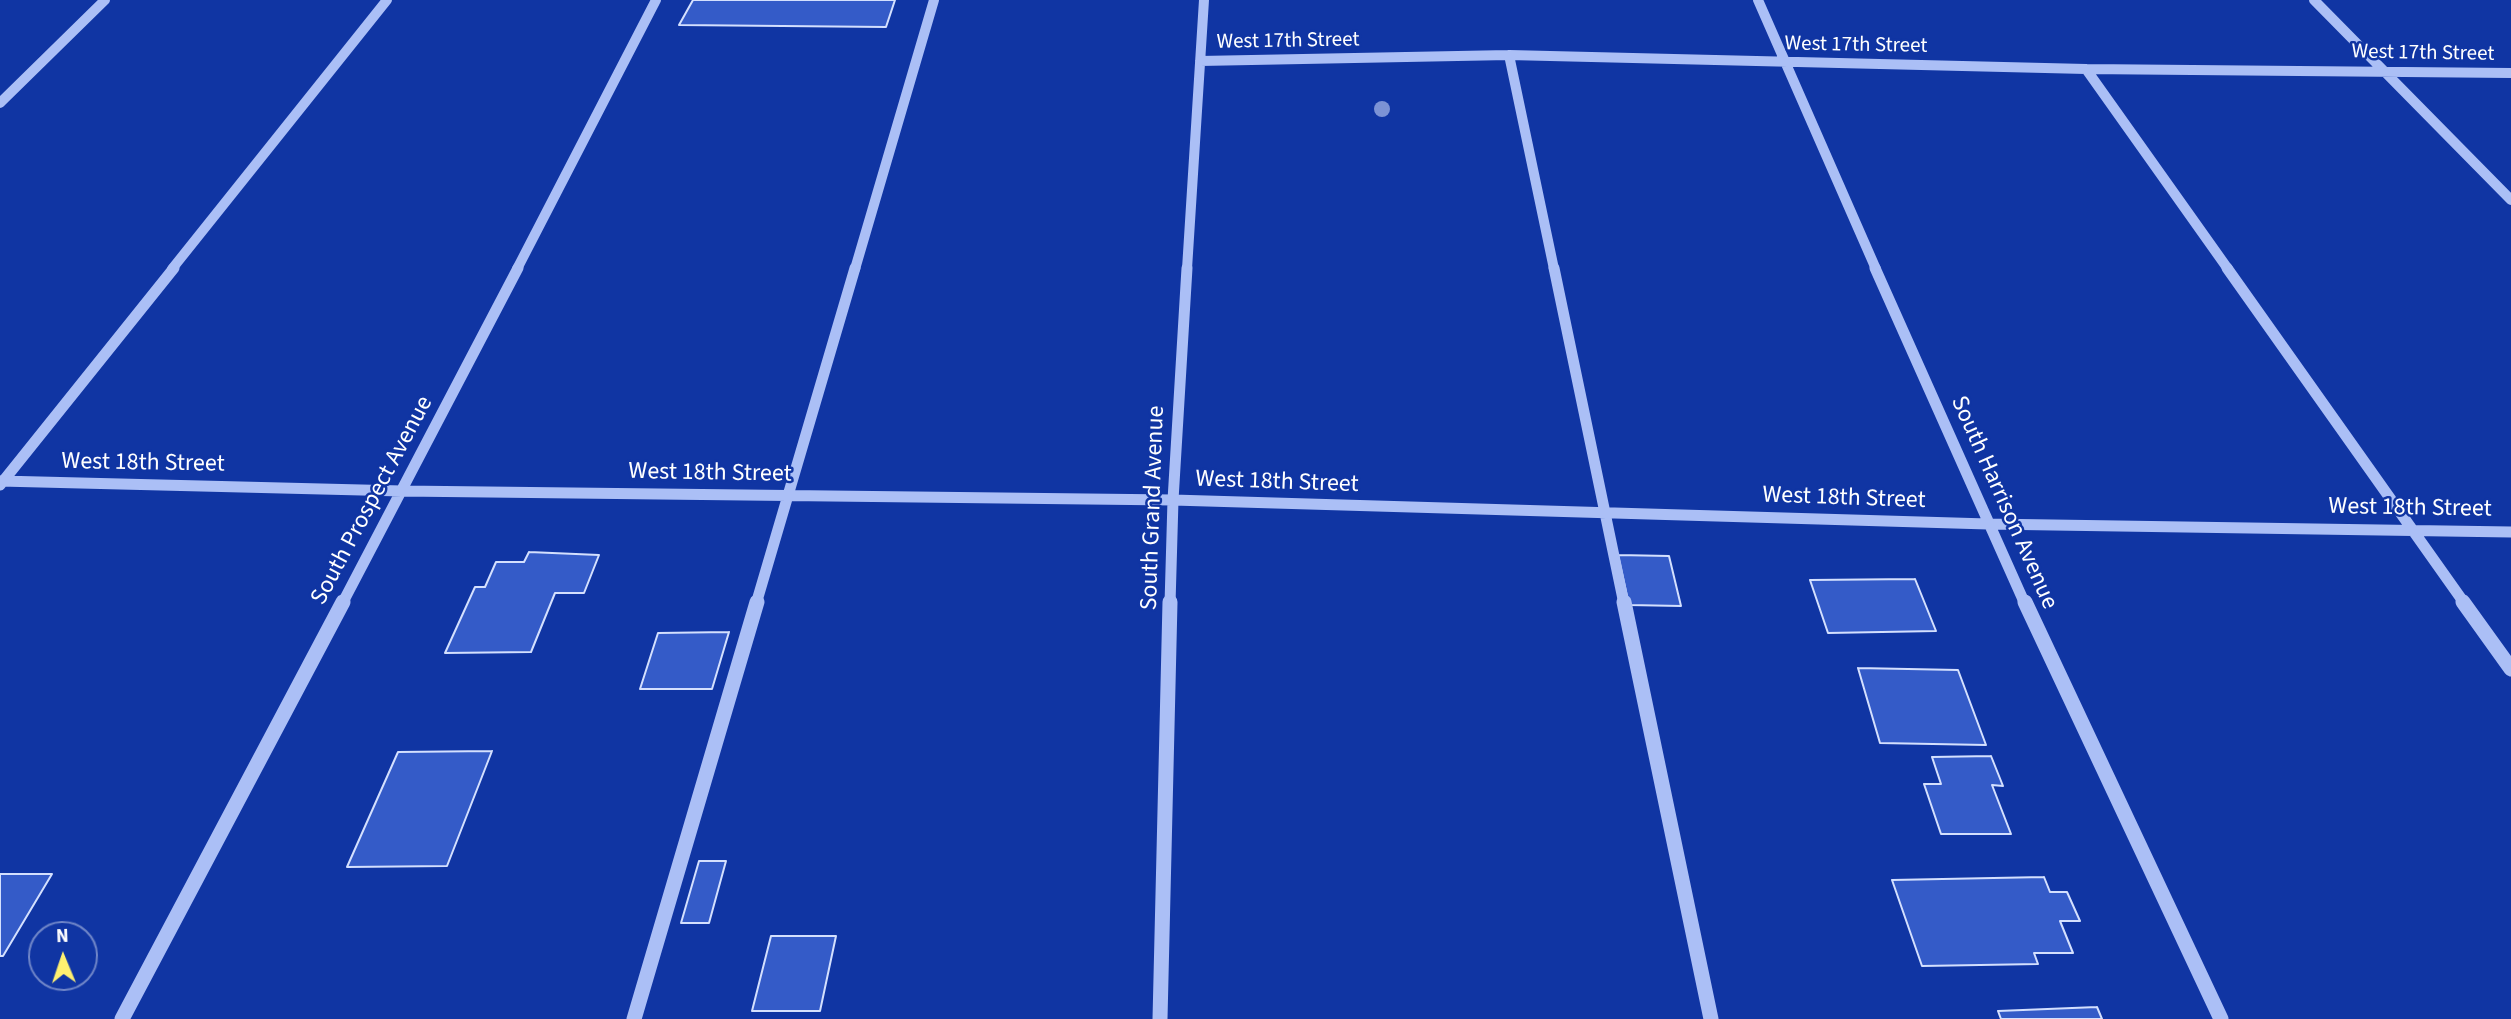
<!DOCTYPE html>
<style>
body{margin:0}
#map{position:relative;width:2511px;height:1019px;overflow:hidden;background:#1035a3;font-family:"Source Sans 3",sans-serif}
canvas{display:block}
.north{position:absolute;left:28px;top:921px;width:70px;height:70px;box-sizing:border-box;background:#1035a3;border:2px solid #7086c8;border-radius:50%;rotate:358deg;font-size:19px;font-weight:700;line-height:28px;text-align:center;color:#fff}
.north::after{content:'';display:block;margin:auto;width:24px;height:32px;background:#fff070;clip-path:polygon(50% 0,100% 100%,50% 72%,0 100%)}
</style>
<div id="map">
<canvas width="2511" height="1019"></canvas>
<div class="north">N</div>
</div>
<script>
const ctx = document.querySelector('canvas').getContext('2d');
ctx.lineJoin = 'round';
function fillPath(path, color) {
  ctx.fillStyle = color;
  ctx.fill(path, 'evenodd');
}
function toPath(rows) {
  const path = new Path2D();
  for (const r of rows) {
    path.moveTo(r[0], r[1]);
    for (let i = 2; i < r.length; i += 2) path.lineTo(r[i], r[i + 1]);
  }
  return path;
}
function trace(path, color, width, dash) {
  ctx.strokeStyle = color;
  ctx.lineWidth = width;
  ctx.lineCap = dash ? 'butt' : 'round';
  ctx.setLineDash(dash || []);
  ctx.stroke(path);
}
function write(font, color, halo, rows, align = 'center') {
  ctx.font = font + ' "Source Sans 3",sans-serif';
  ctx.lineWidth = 5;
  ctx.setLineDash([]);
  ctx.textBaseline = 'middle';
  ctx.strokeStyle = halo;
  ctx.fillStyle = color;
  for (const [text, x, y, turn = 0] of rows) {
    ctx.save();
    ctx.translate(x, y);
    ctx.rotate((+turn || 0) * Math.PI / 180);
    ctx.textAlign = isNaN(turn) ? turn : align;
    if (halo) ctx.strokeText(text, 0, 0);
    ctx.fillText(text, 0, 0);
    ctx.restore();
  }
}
const building = toPath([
 [693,0,895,0,886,27,679,25,693,0],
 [529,552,599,555,584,593,555,593,531,652,445,653,475,587,485,587,496,562,524,562,529,552],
 [1618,555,1669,556,1681,606,1629,605,1618,555],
 [1915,579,1936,631,1828,633,1810,580,1915,579],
 [729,632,712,689,640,689,658,633,729,632],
 [1858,668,1958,670,1986,745,1880,743,1858,668],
 [492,751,447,866,347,867,398,752,492,751],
 [1991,756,2003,786,1992,785,2011,834,1941,834,1924,784,1941,784,1932,757,1991,756],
 [699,861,726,861,709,923,681,923,699,861],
 [0,874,52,874,3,956,0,956,0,874],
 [2044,877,2050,892,2067,892,2080,921,2060,921,2073,953,2034,953,2038,964,1922,966,1892,880,2044,877],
 [771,936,836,936,820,1011,752,1011,771,936],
 [2097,1007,2102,1019,2001,1019,1998,1011,2097,1007]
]);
const minorFar2 = toPath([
 [1758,0,1876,269],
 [2314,0,2511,200],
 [1509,55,1554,269],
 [1200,61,1509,55,2086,69,2511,73],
 [2086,69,2228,269],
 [0,103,105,0],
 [172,269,387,0],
 [517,269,656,0],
 [855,269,934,0],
 [1187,269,1204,0]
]);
const minorFar1 = toPath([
 [1554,268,1624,604],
 [1875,268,2025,604],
 [2227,268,2465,604],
 [0,481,402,491,1173,500,1988,524,2511,532],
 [0,485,174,268],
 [342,604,518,268],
 [756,604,855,268],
 [1170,604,1173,500,1187,268]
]);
const minor = toPath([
 [1624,602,1711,1019],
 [2025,602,2221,1019],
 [2463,602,2511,669],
 [122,1019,343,602],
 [634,1019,757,602],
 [1160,1019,1170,602]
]);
const trees = [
 [1382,109]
];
const farStreetnames = [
 ["West 17th Street",1288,42,-1],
 ["West 17th Street",1856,46,1],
 ["West 17th Street",2423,54,1]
];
const streetNames = [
 ["West 18th Street",143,464,1],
 ["West 18th Street",710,474,1],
 ["West 18th Street",1277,483,2],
 ["West 18th Street",1844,499,2],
 ["South Prospect Avenue",373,501,-62],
 ["South Harrison Avenue",2003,503,66],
 ["South Grand Avenue",1154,508,-88],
 ["West 18th Street",2410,509,1]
];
fillPath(building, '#345bc8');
trace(building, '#d4e0fe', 2);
trace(minorFar2, '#abbff6', 10);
trace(minorFar1, '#abbff6', 11);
trace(minor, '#abbff6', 15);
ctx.fillStyle = '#7c93d5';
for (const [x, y] of trees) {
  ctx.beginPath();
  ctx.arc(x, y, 8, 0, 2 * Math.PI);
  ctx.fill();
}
write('21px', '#fff', '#1035a3', farStreetnames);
write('24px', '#fff', '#1035a3', streetNames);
</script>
